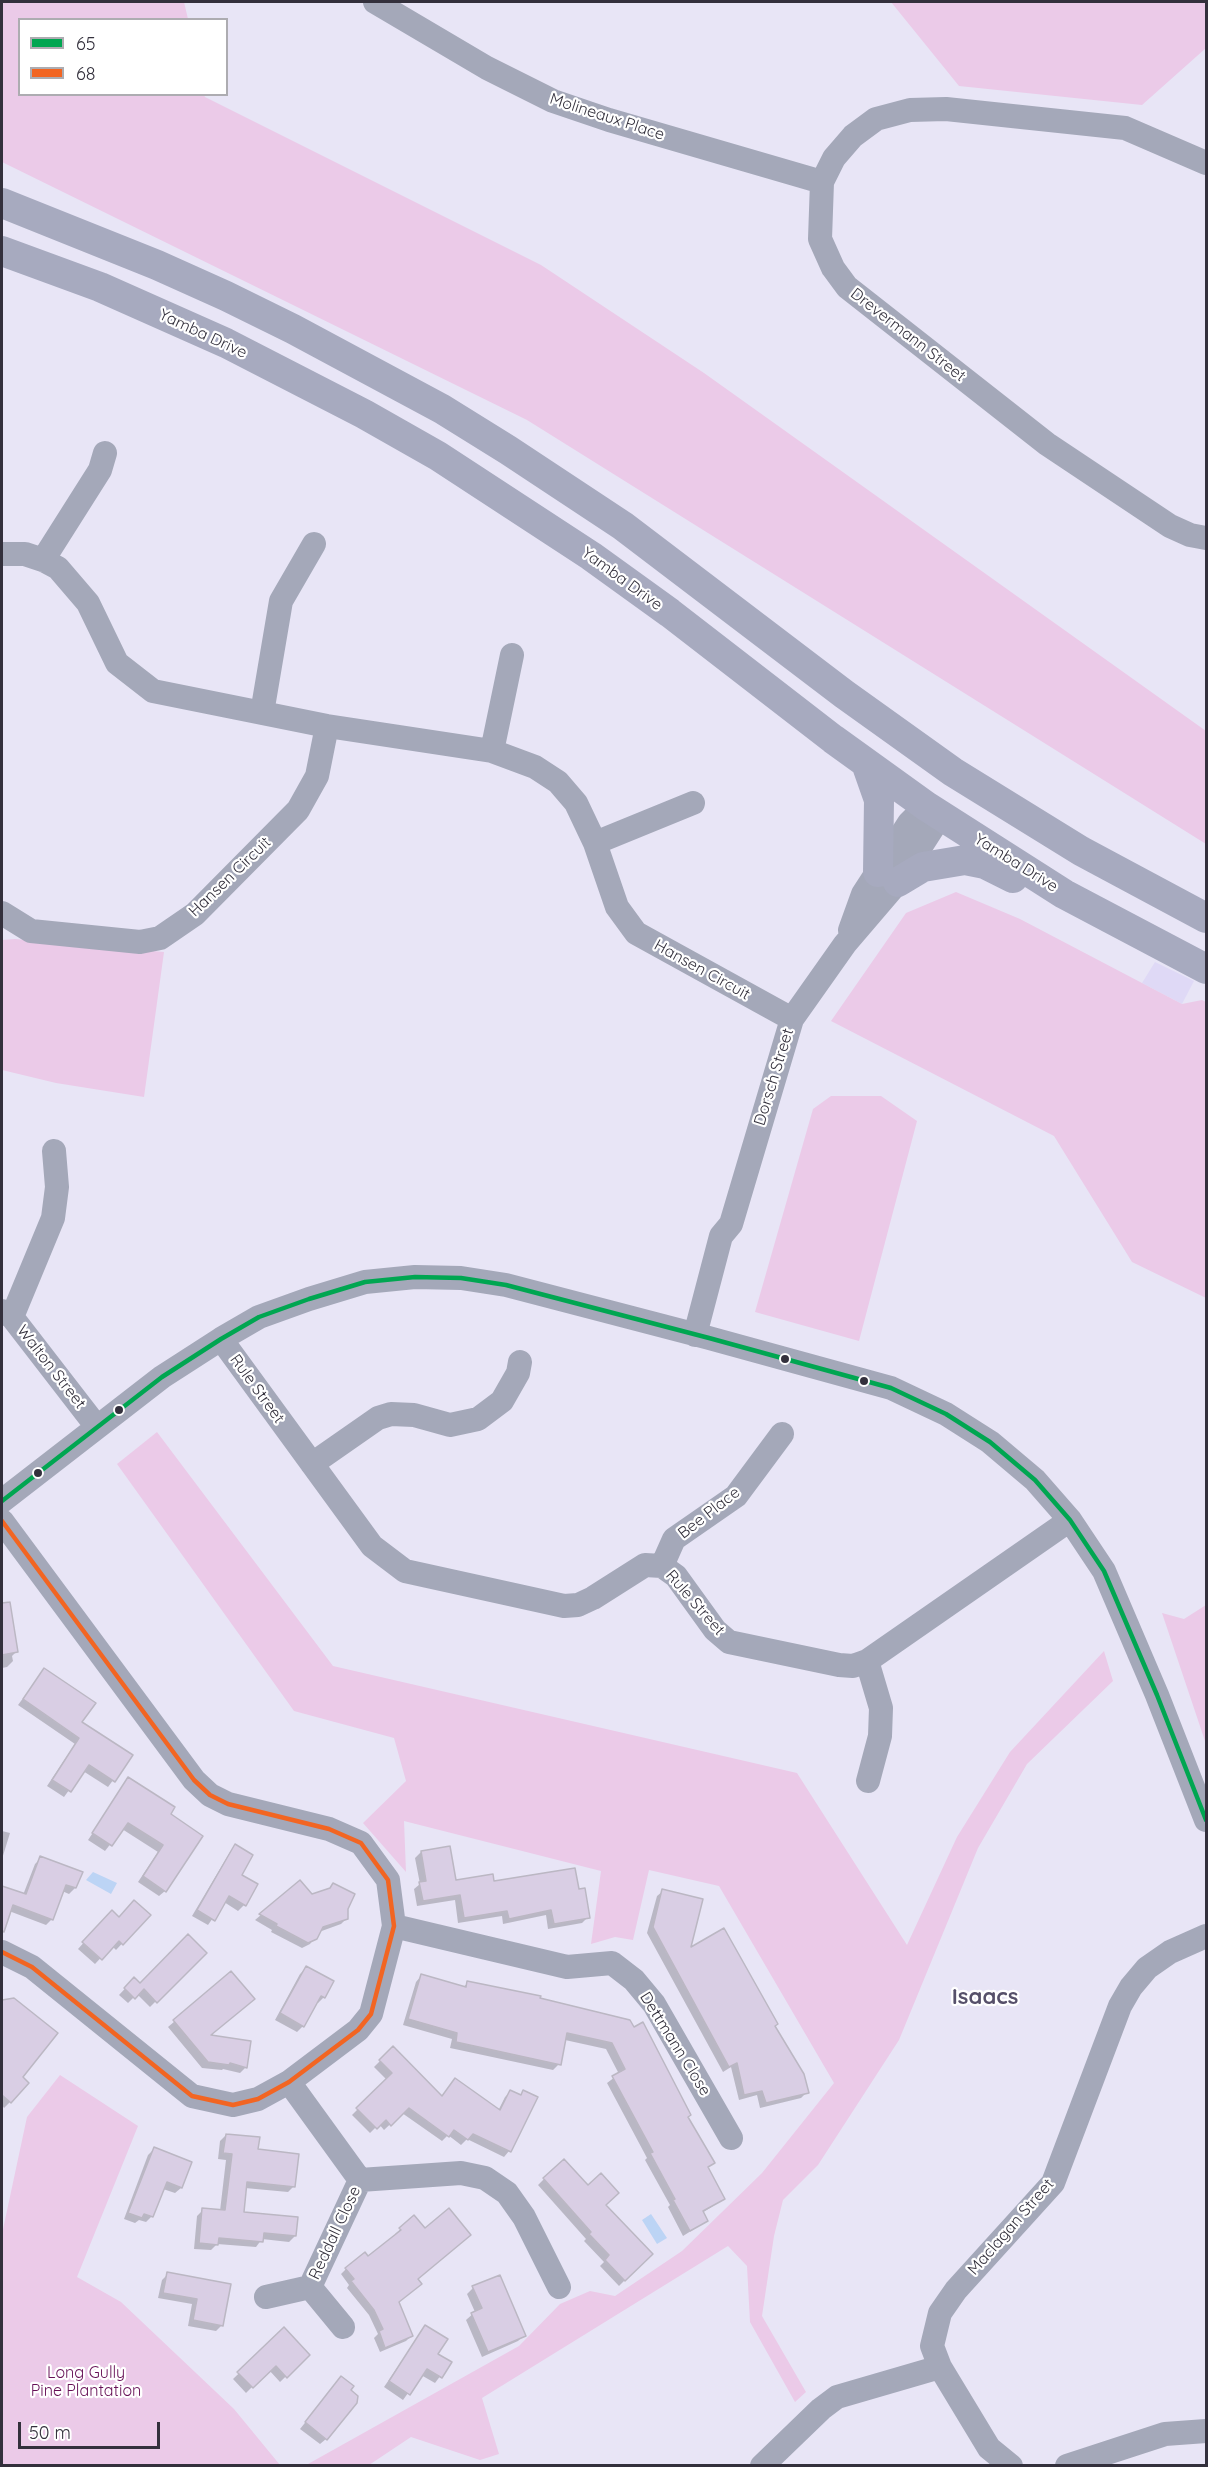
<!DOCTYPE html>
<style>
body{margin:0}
#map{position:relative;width:1208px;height:2467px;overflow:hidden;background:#e8e5f6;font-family:Quicksand,sans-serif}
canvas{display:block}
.frame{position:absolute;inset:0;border:3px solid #33303c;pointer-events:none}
.legend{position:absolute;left:18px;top:18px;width:210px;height:78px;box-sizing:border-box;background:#fff;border:2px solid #adacb1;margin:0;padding:8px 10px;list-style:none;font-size:18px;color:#33303c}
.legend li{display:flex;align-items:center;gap:12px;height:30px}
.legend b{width:30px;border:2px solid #adacb1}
.scale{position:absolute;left:18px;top:2422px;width:142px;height:27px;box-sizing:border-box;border:3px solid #33303c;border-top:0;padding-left:8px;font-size:18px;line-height:21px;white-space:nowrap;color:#33303c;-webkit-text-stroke:4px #fff;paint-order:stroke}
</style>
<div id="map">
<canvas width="1208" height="2467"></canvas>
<div class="frame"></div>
<ul class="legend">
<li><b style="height:8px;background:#00a651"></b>65</li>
<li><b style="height:8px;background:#f26522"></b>68</li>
</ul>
<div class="scale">50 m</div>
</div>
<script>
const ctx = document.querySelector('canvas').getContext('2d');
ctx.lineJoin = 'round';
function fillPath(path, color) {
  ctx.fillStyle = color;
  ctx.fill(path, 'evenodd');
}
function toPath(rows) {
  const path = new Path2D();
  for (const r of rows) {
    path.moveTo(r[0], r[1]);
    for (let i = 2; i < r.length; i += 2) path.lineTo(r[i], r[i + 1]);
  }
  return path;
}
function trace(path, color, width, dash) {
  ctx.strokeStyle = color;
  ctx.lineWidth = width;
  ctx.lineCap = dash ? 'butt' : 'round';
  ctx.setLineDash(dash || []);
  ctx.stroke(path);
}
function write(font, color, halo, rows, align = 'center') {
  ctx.font = font + ' Quicksand,sans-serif';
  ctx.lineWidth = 4.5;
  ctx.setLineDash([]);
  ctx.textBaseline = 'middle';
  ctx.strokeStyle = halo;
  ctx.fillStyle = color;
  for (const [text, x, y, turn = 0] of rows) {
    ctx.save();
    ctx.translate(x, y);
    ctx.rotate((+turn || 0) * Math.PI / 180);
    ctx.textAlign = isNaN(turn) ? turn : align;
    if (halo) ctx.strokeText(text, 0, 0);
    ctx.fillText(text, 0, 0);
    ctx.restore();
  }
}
const built = toPath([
 [1155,962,1194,981,1182,1004,1142,983]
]);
const green = toPath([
 [2,2,184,2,188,19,20,20,20,94,204,95,205,97,541,265,704,373,1206,731,1206,844,527,420,2,162],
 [891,2,1206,2,1206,48,1142,105,959,86],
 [956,892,1020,919,1182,1004,1202,1000,1206,1002,1206,1298,1132,1262,1054,1136,831,1021,906,913],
 [15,939,164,952,144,1097,56,1083,2,1070,2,940],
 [831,1096,881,1096,917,1121,859,1341,755,1312,813,1109],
 [157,1432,333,1666,797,1773,907,1945,957,1837,1010,1752,1104,1651,1113,1681,1027,1764,978,1848,899,2040,818,2165,783,2200,774,2236,762,2316,806,2392,795,2402,750,2322,747,2266,728,2246,482,2398,499,2454,480,2460,411,2437,369,2465,308,2464,519,2346,560,2304,590,2291,615,2296,682,2251,762,2173,834,2083,719,1886,649,1870,633,1940,615,1937,591,1944,601,1871,404,1821,406,1872,363,1823,406,1781,394,1738,294,1711,117,1464],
 [1206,1605,1206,1744,1162,1613,1184,1619],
 [60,2075,138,2126,77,2277,121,2302,234,2409,280,2465,2,2465,2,2234,27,2117]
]);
const water = toPath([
 [93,1872,117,1883,111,1894,86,1880],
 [651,2214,667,2238,657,2244,642,2220]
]);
const shadow = toPath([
 [9,1608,17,1651,12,1656,13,1661,7,1667,2,1668,2,1609],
 [44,1670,80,1723,131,1756,108,1787,83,1771,64,1797,47,1786,75,1744,18,1705],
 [129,1779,169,1814,165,1891,159,1896,138,1882,158,1852,122,1829,105,1851,88,1840],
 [2,1831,10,1833,2,1859],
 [236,1846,244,1905,238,1911,224,1902,208,1925,192,1916,230,1852],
 [421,1852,455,1882,493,1883,577,1891,588,1917,582,1923,548,1929,546,1915,503,1924,502,1916,458,1923,455,1900,417,1906,414,1889,420,1884,415,1858],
 [41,1858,75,1888,69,1894,62,1891,52,1919,46,1925,9,1911,4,1916,2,1915,2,1887,23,1895,35,1864],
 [300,1882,311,1896,347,1918,341,1924,319,1932,310,1944,302,1948,271,1932,272,1930,255,1920],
 [663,1891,689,1950,774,2026,807,2092,801,2098,760,2108,757,2095,739,2100,731,2067,723,2072,647,1933,657,1896],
 [149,1915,116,1950,112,1946,95,1964,78,1949,106,1918],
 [204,1953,150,2007,137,1994,128,2003,119,1995,134,1979,140,1985],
 [306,1968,324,1997,318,2003,316,2002,303,2026,297,2032,275,2020,300,1974],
 [231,1973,209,2037,246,2067,240,2073,223,2069,222,2070,202,2068,168,2027],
 [421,1976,462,1988,468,1983,629,2021,713,2163,707,2168,724,2199,702,2213,707,2221,683,2236,668,2207,670,2205,645,2160,647,2158,607,2083,619,2074,606,2049,565,2040,559,2064,553,2070,450,2048,452,2039,403,2025,416,1982],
 [13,2000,21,2077,10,2102,4,2108,2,2105,2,2002],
 [393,2048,442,2097,498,2111,505,2097,511,2091,520,2096,524,2092,509,2151,504,2157,467,2139,461,2145,448,2135,442,2141,402,2113,384,2130,379,2124,370,2133,352,2115,387,2080,374,2067],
 [226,2135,257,2150,294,2186,288,2192,245,2188,242,2213,295,2236,289,2242,262,2239,256,2247,217,2244,211,2250,194,2249,197,2216,203,2210,220,2211,226,2160,218,2159,220,2141],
 [154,2149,181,2188,175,2193,163,2189,152,2216,146,2222,139,2220,135,2223,124,2219,148,2155],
 [544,2179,587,2187,651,2254,619,2286,600,2266,604,2262,584,2241,586,2239,538,2185],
 [414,2217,416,2279,398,2303,411,2336,406,2341,380,2352,374,2338,378,2334,369,2315,347,2288,349,2285,341,2274,346,2269,368,2258,396,2235,395,2234],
 [168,2274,229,2285,222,2325,216,2331,188,2326,192,2304,158,2298,162,2280],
 [473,2288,524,2335,518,2341,482,2357,466,2320,475,2312,467,2294],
 [425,2327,436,2354,450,2363,435,2383,421,2375,403,2400,384,2387],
 [284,2330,308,2355,280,2382,269,2370,246,2393,233,2379],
 [336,2384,326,2439,320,2444,300,2429]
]);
const building = toPath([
 [10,1602,18,1652,2,1655,2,1603,10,1602],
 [44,1668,96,1703,82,1722,133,1755,115,1782,89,1765,71,1792,52,1780,79,1738,23,1699,44,1668],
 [128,1777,175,1807,171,1814,203,1836,166,1892,143,1876,163,1845,128,1823,112,1846,92,1833,128,1777],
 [235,1844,253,1855,242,1875,258,1884,246,1906,229,1896,215,1921,197,1910,235,1844],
 [450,1846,456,1880,493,1874,494,1881,575,1868,579,1889,585,1888,590,1918,554,1924,551,1910,509,1919,507,1911,464,1918,460,1895,423,1901,419,1882,426,1881,421,1851,450,1846],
 [40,1856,83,1872,76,1888,66,1885,53,1920,13,1905,4,1932,2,1931,2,1886,26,1894,40,1856],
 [300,1880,312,1894,330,1888,333,1883,355,1894,348,1909,348,1919,323,1927,317,1939,308,1943,276,1926,277,1924,259,1914,300,1880],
 [662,1889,703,1899,691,1947,724,1928,778,2024,775,2026,804,2074,809,2093,766,2103,762,2091,744,2095,737,2063,729,2067,653,1927,662,1889],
 [134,1900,151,1915,123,1945,119,1941,102,1960,82,1942,112,1910,119,1917,134,1900],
 [188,1934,207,1953,157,2003,144,1989,135,1999,124,1988,134,1977,140,1983,188,1934],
 [306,1966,334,1981,325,1998,321,1996,304,2027,280,2013,306,1966],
 [231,1971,255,1999,211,2035,251,2041,247,2068,230,2063,229,2065,208,2062,173,2020,231,1971],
 [421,1974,466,1987,467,1981,541,1996,540,1998,630,2020,634,2027,643,2022,691,2115,688,2117,715,2163,708,2167,725,2199,703,2211,708,2221,690,2231,673,2200,675,2199,650,2153,653,2152,612,2076,625,2069,612,2043,567,2033,561,2065,456,2042,457,2033,408,2019,421,1974],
 [14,1998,58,2033,23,2077,29,2083,11,2103,2,2095,2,2000,14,1998],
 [393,2046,442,2096,455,2078,500,2110,510,2090,521,2095,523,2090,538,2097,511,2152,473,2134,468,2140,454,2130,449,2137,409,2108,391,2126,386,2120,377,2129,356,2108,392,2073,379,2060,393,2046],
 [226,2134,260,2137,258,2149,299,2154,295,2187,247,2182,244,2212,298,2217,296,2236,264,2233,263,2242,219,2238,218,2245,199,2243,202,2208,225,2210,232,2154,223,2153,226,2134],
 [154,2147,192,2162,182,2188,167,2182,153,2217,144,2214,142,2218,128,2213,154,2147],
 [564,2159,588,2185,601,2173,619,2193,606,2205,653,2254,625,2281,605,2260,609,2255,589,2234,591,2232,543,2178,564,2159],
 [449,2208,471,2235,418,2279,422,2284,399,2302,413,2336,385,2348,379,2331,383,2329,374,2310,351,2281,354,2279,345,2268,365,2252,368,2256,401,2230,399,2228,414,2215,425,2228,449,2208],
 [167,2272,231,2284,223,2326,193,2320,197,2299,163,2293,167,2272],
 [500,2275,526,2336,488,2352,471,2313,482,2308,472,2286,500,2275],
 [425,2325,448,2339,438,2354,452,2362,442,2378,427,2369,410,2395,389,2381,425,2325],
 [284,2327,310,2355,287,2378,276,2366,253,2388,237,2372,284,2327],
 [341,2376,354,2386,351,2390,358,2396,357,2403,327,2440,305,2422,341,2376]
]);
const minor = toPath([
 [375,2,487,68,553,101,609,120,822,182],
 [1206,163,1125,128,946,109,910,110,876,119,853,136,834,158,822,182,820,239,833,268,847,287,1047,444,1170,526,1190,535,1206,538],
 [2,554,25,554,43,560,58,568,88,603,117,663,153,691,327,726,492,751,535,767,558,782,576,803,595,843,617,907,636,933,792,1019],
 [43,560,100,470,105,453],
 [262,713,281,601,314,544],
 [492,751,512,655],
 [595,843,693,803],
 [2,913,31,931,140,942,160,938,195,914,298,810,317,776,327,726],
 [850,930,863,894,909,823,926,806],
 [2,1311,12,1317,97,1427],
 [12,1317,53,1218,57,1187,54,1151],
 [695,1335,721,1236,731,1224,792,1019,845,944,898,882,941,815],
 [221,1339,372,1546,405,1571,564,1606,578,1605,593,1598,645,1565,662,1566,676,1576,715,1630,729,1642,839,1665,853,1666,867,1661,1070,1520],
 [312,1464,378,1418,391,1414,414,1415,450,1425,478,1419,502,1401,518,1373,520,1362],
 [2,1501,162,1377,221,1339,259,1317,309,1299,365,1282,415,1277,461,1278,506,1285,709,1338,891,1388,946,1414,990,1442,1035,1480,1070,1520,1104,1571,1157,1695,1206,1820],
 [2,1521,194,1780,210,1795,228,1804,329,1829,361,1843,388,1880,394,1926,371,2014,358,2030,289,2082,258,2099,233,2105,192,2096,32,1967,2,1952],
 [662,1566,674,1539,736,1496,782,1434],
 [867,1661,881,1708,880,1736,868,1781],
 [394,1926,567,1967,612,1963,634,1980,654,2004,731,2138],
 [289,2082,360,2180,461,2173,485,2178,507,2193,524,2217,559,2287],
 [266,2297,310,2287],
 [343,2327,310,2287,360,2180],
 [762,2466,821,2409,837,2397,940,2367],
 [1011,2466,989,2448,940,2367,932,2346,940,2313,956,2290,1053,2183,1120,2006,1131,1987,1147,1968,1170,1952,1206,1936],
 [1067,2466,1165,2434,1206,2431]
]);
const major = toPath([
 [2,203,157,265,226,296,293,329,442,409,508,450,623,526,844,694,953,772,1081,851,1206,918],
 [2,251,100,287,226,343,364,414,438,456,591,556,670,613,833,739,926,806,1064,894,1206,969],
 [866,763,879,800,878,872],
 [898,882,923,867,965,860,985,864,1013,878]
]);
const bus1 = toPath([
 [2,1501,162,1377,221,1339,259,1317,309,1299,365,1282,415,1277,461,1278,506,1285,709,1338,891,1388,946,1414,990,1442,1035,1480,1070,1520,1104,1571,1157,1695,1206,1820]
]);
const bus2 = toPath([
 [2,1521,194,1780,210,1795,228,1804,329,1829,361,1843,388,1880,394,1926,371,2014,358,2030,289,2082,258,2099,233,2105,192,2096,32,1967,2,1952]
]);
const markers = [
 [785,1359,5,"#33303c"],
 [864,1381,5,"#33303c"],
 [119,1410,5,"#33303c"],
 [38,1473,5,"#33303c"]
];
const streetNames = [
 ["Molineaux Place",607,117,18],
 ["Yamba Drive",203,334,25],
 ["Drevermann Street",908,335,38],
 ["Yamba Drive",622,579,36],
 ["Yamba Drive",1016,863,32],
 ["Hansen Circuit",230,877,-44],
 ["Hansen Circuit",702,970,29],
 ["Dorsch Street",774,1077,-73],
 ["Walton Street",51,1367,52],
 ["Rule Street",257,1389,54],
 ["Bee Place",709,1513,-38],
 ["Rule Street",695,1603,49],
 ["Dettmann Close",675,2044,58],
 ["Maclagan Street",1011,2227,-49],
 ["Reddall Close",335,2233,-65]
];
const parkNames = [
 ["Long Gully",86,2373],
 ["Pine Plantation",86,2391]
];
const districtNames = [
 ["Isaacs",985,1997]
];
fillPath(built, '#dfd9f6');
fillPath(green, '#ebcae8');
fillPath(water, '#bcd4f5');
fillPath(shadow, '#0003');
fillPath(building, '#d9cee4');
trace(building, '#bbb7c3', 1.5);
trace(minor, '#a4a8b9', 24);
trace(major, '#a7aabf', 30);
trace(bus1, '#00a651', 4.5);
trace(bus2, '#f26522', 4.5);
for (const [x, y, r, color] of markers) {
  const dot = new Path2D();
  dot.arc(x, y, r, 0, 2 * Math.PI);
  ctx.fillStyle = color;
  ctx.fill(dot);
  trace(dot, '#fff', 2);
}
write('16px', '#33303c', '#fff', streetNames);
write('16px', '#661056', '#fff', parkNames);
write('bold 22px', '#56506a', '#fff', districtNames);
</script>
